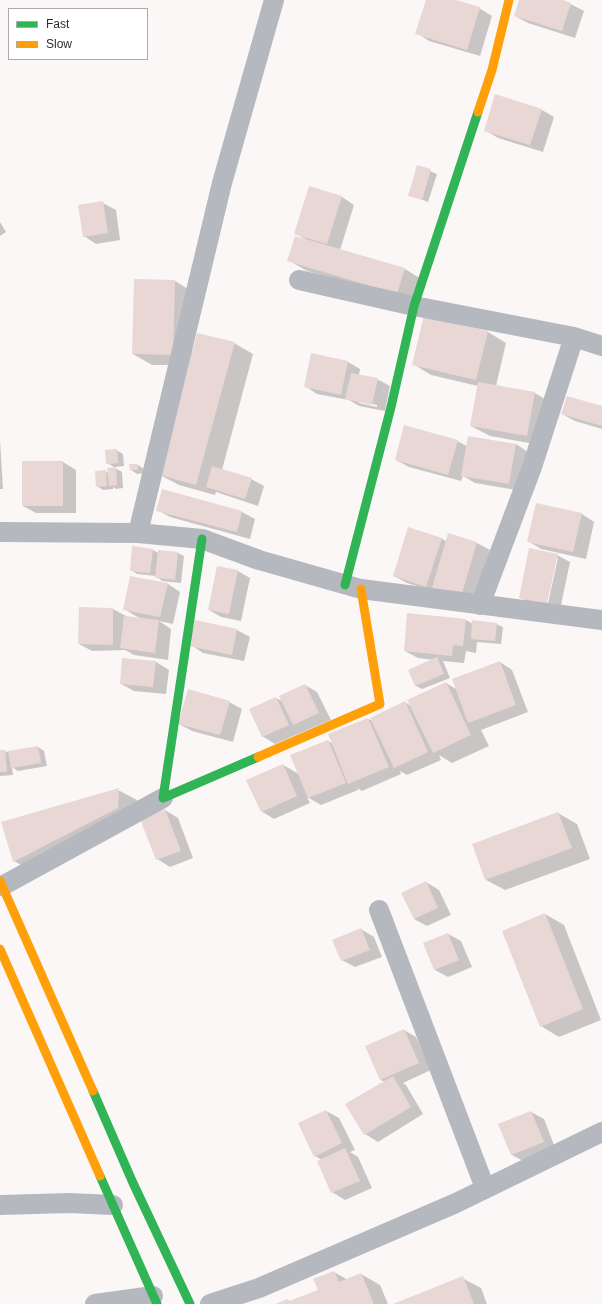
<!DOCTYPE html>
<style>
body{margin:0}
#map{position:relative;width:602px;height:1304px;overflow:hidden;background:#fbf7f6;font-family:Helvetica,sans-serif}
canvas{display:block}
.legend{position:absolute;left:8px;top:8px;width:140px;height:52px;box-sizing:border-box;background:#fff;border:1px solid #aeaaa9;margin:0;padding:5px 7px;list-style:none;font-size:12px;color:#342a28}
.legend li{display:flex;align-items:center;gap:8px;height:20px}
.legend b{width:20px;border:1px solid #aeaaa9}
</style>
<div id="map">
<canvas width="602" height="1304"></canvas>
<ul class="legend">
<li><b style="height:5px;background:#30b455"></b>Fast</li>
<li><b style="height:5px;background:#ff9f0a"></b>Slow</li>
</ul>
</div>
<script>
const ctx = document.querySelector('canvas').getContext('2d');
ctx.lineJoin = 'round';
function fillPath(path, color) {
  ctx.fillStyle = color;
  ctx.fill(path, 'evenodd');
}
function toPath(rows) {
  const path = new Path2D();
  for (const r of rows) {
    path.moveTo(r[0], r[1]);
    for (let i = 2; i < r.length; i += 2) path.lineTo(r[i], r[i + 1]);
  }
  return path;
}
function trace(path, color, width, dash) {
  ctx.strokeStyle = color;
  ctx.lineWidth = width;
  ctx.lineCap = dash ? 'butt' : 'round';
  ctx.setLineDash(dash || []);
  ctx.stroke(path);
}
const shadow = toPath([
 [427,0,452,0,479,8,492,16,480,56,429,41,417,33],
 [520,0,563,0,584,11,575,38,528,23,515,16],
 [542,110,554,117,543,152,498,138,485,130],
 [418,166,437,174,428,202,410,195],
 [310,187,342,197,354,205,340,250,405,269,423,280,416,304,307,271,288,260,305,239,295,233],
 [103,203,116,210,120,240,96,244,84,236],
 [0,222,6,232,0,236],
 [175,281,193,292,192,352,234,343,253,354,222,470,251,479,264,486,258,506,216,492,215,495,179,485,160,475,189,365,152,365,133,354],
 [424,317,488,332,506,343,496,386,535,393,553,404,546,446,490,436,471,426,478,386,431,375,413,364],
 [348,362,360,369,359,375,377,379,390,386,385,411,359,406,349,400,317,394,305,386],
 [359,401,377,405,377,407,359,403],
 [602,407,602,429,575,421,562,414],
 [0,440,3,489,0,489],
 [457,441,467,446,516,444,528,452,522,491,475,483,463,476,461,481,409,467,396,460],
 [116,450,123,454,124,466,114,467,107,463],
 [63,462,76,470,76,513,36,513,23,506],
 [138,465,144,469,144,473,137,474,131,470],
 [115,468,122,472,123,488,116,489,113,487,113,489,103,490,97,486,106,472,109,473],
 [162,490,242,512,255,519,250,539,170,517,157,510],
 [582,514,594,522,586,559,541,549,528,541],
 [449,535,477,543,490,550,474,604,407,583,394,576,441,538,447,542],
 [133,548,153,550,158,553,159,551,178,553,184,556,181,583,162,581,156,576,137,574,131,570],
 [557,555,570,562,560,610,547,608,558,558,556,558,533,605,520,597],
 [238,571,250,578,241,621,221,617,209,610],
 [168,584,180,592,173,624,159,621,171,629,168,660,134,655,125,650,92,651,79,644,113,609,126,616,141,619,124,609],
 [466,620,473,624,496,624,503,627,501,644,477,642,476,653,466,651,464,663,443,661,450,678,422,689,416,686,409,670,434,660,418,658,405,651],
 [237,630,250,637,244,661,203,653,191,645],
 [156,662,169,670,166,694,134,691,121,684],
 [500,662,512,670,528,712,481,730,489,746,452,763,439,755,441,760,407,775,400,771,401,774,362,791,357,788,358,790,321,805,307,797,310,803,274,819,261,811,283,765,299,774,328,741,333,744,368,719,373,721,405,702,412,707,446,683,456,689],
 [305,685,317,692,331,720,275,744,262,736,250,709,276,698,282,701],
 [229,702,242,709,233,742,192,731,179,724],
 [38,747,44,751,47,766,18,771,12,767,13,775,0,776,0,751,5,751,10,753],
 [118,790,137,800,136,818,33,872,14,861],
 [165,810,178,818,193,858,170,867,157,859],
 [558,813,577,824,590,859,505,890,486,880],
 [426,882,439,890,451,915,427,926,414,919],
 [545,914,564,925,601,1020,559,1037,541,1026],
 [361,929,374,937,382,957,355,967,342,960],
 [448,934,461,941,472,967,448,977,435,970],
 [404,1030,416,1037,431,1070,403,1083,406,1085,423,1114,378,1142,365,1134,385,1082,381,1080],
 [326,1111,339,1118,355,1150,350,1152,358,1157,372,1188,345,1200,332,1192,322,1160,315,1156],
 [531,1112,544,1119,556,1150,525,1162,512,1155,499,1124],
 [334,1272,348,1280,361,1274,380,1285,388,1304,278,1304,288,1300,291,1302,319,1291],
 [462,1278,481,1288,487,1304,395,1304]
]);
const building = toPath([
 [426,0,456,0,480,7,467,50,415,34],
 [519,0,563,0,571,3,562,31,514,16],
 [495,94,542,109,530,145,484,131],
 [417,165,431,169,422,200,408,196],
 [309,186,342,196,327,244,294,234],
 [103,201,108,233,83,237,78,205],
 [295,236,405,268,397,294,287,261],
 [134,279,175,280,173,355,132,354],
 [424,316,488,331,476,380,412,365],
 [197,333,235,342,196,485,159,475],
 [311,353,348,361,341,395,304,387],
 [351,373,378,378,372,405,345,399],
 [478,382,535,392,527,436,470,426],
 [567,396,602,406,602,426,561,414],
 [404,425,458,440,448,475,395,460],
 [468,436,516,444,509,484,461,476],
 [117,449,118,463,106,464,105,450],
 [22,461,63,461,63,506,22,506],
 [129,464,138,464,138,470,130,470],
 [212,466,252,478,245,499,206,487],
 [116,467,117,485,109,486,107,468],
 [106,470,107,486,96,487,95,471],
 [162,489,242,511,237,532,156,511],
 [536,503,582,513,573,552,527,542],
 [408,527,442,538,426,587,393,576],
 [448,533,477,542,461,597,432,588],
 [132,546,153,549,150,573,130,571],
 [529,548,558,554,547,604,519,598],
 [158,550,178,552,175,580,155,578],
 [217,566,238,570,229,614,208,610],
 [130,576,168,583,160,617,123,610],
 [79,607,113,608,113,645,78,644],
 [407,613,466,619,463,646,453,645,452,656,404,651],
 [124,616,159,620,155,653,120,648],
 [195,620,237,629,232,655,189,646],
 [472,620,497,623,495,641,471,639],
 [437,657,444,674,415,686,408,670],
 [122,658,156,661,153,687,120,684],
 [500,661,516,705,468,723,452,679],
 [446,682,471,735,433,753,407,700],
 [305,684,319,713,293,725,279,696],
 [188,689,230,701,220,735,178,724],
 [276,697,289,725,262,737,249,709],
 [405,701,428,752,394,768,370,718],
 [368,718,389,767,348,784,328,734],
 [328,740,346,783,308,798,290,755],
 [38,746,41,763,11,768,8,751],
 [0,750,5,750,7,772,0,772],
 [283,764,297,796,261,812,246,780],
 [119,788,118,808,13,862,1,822],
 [165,809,181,851,156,860,140,819],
 [558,812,572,848,485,880,472,844],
 [426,881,438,908,414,919,401,893],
 [545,913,583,1009,540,1027,502,931],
 [361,928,370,950,341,961,332,940],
 [448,933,459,960,434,970,423,943],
 [404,1029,419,1063,380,1080,365,1046],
 [393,1076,411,1107,364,1135,345,1104],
 [326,1110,342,1143,314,1157,298,1123],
 [531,1111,544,1142,511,1155,498,1124],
 [345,1148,360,1181,331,1193,317,1161],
 [334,1271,339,1282,361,1273,374,1304,275,1304,288,1299,289,1301,318,1290,313,1279],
 [463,1276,474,1304,393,1304]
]);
const street = toPath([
 [299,280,414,306,574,337],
 [0,532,138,533,202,539,259,560,361,589,602,620],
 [138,533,222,183,274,0],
 [480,605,532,467,574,337,602,346],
 [2,886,163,798],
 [379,910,485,1188],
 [0,1205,69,1203,113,1205],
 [95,1304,153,1296],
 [210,1304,259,1288,456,1203,602,1132]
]);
const fast = toPath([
 [202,539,163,798,258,757],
 [345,585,391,407,414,306,478,112],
 [93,1091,133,1183,190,1304],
 [100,1176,157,1304]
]);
const slow = toPath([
 [478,112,492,70,509,0],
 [258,757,380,704,361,589],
 [0,881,93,1091],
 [0,949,100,1176]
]);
fillPath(shadow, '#0003');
fillPath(building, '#e8d7d5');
trace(street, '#b6b8bf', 20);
trace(fast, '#30b455', 9);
trace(slow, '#ff9f0a', 9);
</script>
